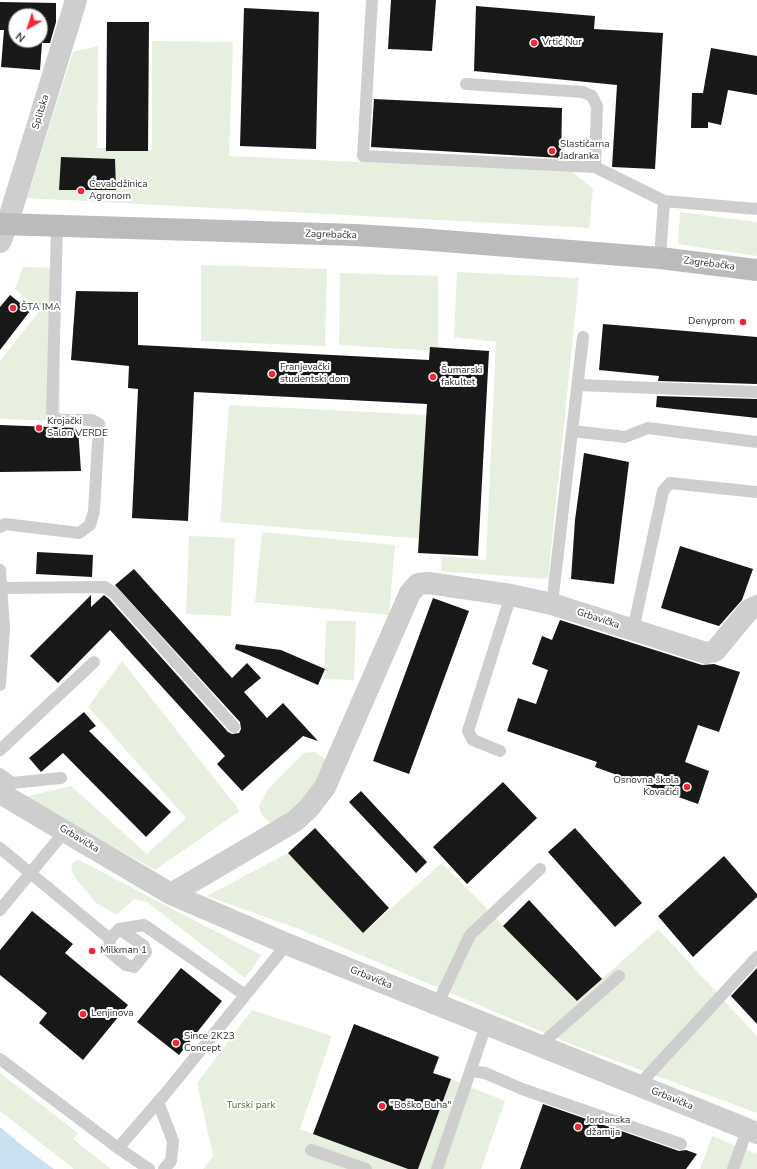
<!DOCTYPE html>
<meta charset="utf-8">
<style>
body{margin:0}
#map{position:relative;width:757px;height:1169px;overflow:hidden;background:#fff;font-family:"Nunito Sans",sans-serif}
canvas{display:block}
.north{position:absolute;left:8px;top:8px;width:40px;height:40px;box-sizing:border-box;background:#fff;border:1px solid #adadad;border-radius:50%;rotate:219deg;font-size:11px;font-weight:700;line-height:16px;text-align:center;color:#313131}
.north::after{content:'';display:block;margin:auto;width:14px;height:18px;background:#f62435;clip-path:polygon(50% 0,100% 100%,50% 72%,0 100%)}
</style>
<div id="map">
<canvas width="757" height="1169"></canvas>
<div class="north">N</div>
</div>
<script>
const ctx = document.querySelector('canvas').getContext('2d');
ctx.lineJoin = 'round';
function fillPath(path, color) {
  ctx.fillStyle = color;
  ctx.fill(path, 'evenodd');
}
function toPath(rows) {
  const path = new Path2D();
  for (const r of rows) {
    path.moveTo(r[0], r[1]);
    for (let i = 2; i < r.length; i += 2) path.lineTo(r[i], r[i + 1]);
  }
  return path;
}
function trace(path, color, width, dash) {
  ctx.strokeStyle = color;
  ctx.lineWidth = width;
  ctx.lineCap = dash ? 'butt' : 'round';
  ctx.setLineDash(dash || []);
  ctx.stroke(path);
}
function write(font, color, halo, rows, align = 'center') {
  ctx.font = font + ' "Nunito Sans",sans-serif';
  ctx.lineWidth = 4;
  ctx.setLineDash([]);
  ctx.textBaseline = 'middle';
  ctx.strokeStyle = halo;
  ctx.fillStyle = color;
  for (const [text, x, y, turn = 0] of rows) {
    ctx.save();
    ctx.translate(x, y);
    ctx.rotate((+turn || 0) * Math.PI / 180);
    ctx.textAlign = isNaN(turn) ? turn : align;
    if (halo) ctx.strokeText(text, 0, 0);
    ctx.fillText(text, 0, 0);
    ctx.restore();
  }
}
const green = toPath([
 [152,41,233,42,229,156,572,172,593,188,589,228,27,198,73,52,98,46,97,148,152,150],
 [680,212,757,222,757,256,678,244],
 [201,265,327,269,325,346,201,341],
 [23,267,59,268,60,421,0,419,0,361,40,310,15,289],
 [457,272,579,278,548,579,441,571,442,556,486,560,496,342,454,337],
 [340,273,438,276,438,351,339,345],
 [229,405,429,415,422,539,220,522],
 [262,532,395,545,389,615,255,602],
 [189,536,235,538,231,616,186,614],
 [326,621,356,621,354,680,324,679],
 [122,661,240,811,155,870,25,797,71,786,147,854,186,818,88,707],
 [315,752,326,760,314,792,273,825,262,816,259,806,268,789,304,753],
 [288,853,363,933,442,863,577,1001,658,929,757,1036,757,1113,576,1046,299,929,207,896],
 [79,860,201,924,262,955,245,978,147,902,134,899,117,915,96,903,77,880,71,870,73,862],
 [252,1010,332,1036,300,1129,408,1169,203,1169,213,1156,197,1083],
 [0,1073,78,1133,73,1139,111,1169,74,1169,0,1111],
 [451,1079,505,1101,481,1169,418,1169],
 [712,1136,757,1154,757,1169,700,1169]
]);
const water = toPath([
 [0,1127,24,1147,54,1169,0,1169]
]);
const building = toPath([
 [391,0,436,0,432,51,388,49],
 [0,2,56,3,56,22,50,43,42,43,40,70,1,67,4,30,0,30],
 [16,16,40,16,40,40,16,40],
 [476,6,595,16,594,29,663,33,655,169,612,167,617,85,474,71],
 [244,8,319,12,316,149,240,146],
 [107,22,149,22,148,151,106,151],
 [711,48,757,56,757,95,728,90,721,125,708,122,708,128,691,128,692,93,703,93],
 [374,99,562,108,561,158,371,147],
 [61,157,115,159,116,190,59,190],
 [76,291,138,292,138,345,429,360,430,347,489,351,478,556,418,553,427,404,194,392,188,521,132,518,138,389,128,388,129,366,71,360],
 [10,295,30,311,0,350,0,307],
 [603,324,757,337,757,384,658,381,659,376,599,370],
 [657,396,757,399,757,418,656,407],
 [0,425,78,428,81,471,0,472],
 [584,453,629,462,614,584,571,579,575,520],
 [680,546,753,569,742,600,719,626,661,608],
 [37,552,93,555,92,577,36,574],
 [134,569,232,678,247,663,261,678,244,692,267,718,283,703,318,741,303,736,242,791,217,764,225,756,110,630,58,683,30,656,91,595,91,607,104,595,109,599,228,732,232,734,239,733,241,729,240,722,115,585],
 [433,598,469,611,409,774,373,761],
 [560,620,702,665,714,664,740,672,719,732,698,725,685,762,709,771,698,804,595,767,597,762,507,731,518,698,536,704,548,670,532,664,542,636,552,640],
 [236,644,281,650,325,669,318,685,235,649],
 [84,712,96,726,89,731,171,812,146,837,63,753,41,772,29,758],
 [503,782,537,818,467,884,433,847],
 [361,791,427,862,416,873,349,802],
 [315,828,389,908,363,933,288,853],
 [575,828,642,903,615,927,548,852],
 [724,856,757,894,757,897,693,957,658,916],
 [529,900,602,979,577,1001,503,926],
 [32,911,73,944,65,953,128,1005,83,1060,39,1023,47,1013,0,975,0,950],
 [181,968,222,1001,179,1055,137,1022],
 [757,968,757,1024,731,996],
 [354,1024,439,1057,433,1073,451,1079,418,1169,408,1169,313,1134],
 [543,1104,679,1151,686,1150,697,1154,686,1169,520,1169]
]);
const lane = toPath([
 [372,0,363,156,595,167,664,201,757,209],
 [466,84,583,92,592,96,597,106,595,167],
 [660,258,664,201],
 [578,385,757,392],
 [572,431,625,437,648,428,757,442],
 [0,527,5,524,79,533,90,525,94,511,99,424,92,420,59,420,52,416,57,226],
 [0,570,4,628,0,685],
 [1,588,105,587,114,593,234,727],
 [552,604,583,337],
 [633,630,663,491,670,483,757,492],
 [0,750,94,662],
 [500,751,473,740,468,731,511,595],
 [0,774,12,783,61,778],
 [0,848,110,939,119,929,144,925,245,995],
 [0,910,65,831],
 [110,939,109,951,126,965,134,967,146,952,144,946,119,929],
 [437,1005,470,935,540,869],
 [539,1046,619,976],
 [0,1059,118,1148,165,1094,287,944],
 [471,1071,485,1073,522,1089,681,1144],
 [638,1086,757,957],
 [158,1102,173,1141,171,1161,164,1169],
 [118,1148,149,1169],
 [311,1150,366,1169],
 [437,1169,486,1025],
 [733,1169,747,1130]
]);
const street = toPath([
 [0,242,7,225,76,0],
 [0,793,171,894,287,944,757,1133],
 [171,894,295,821,309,808,325,787,410,593,418,584,428,583,511,595,552,604,706,653,715,651,749,610,757,606]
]);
const secondary = toPath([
 [0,224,355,235,419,239,660,258,757,270]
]);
const markers = [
 [534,43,4,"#f62435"],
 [552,151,4,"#f62435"],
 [81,191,4,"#f62435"],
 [13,308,4,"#f62435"],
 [743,322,4,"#f62435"],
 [272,374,4,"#f62435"],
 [433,377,4,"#f62435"],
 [39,428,4,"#f62435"],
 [687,787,4,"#f62435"],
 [92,951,4,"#f62435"],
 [83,1014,4,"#f62435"],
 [176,1043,4,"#f62435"],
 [382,1106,4,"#f62435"],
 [578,1127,4,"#f62435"]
];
const poiNames = [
 ["Vrtić Nur",542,43],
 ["Slastičarna",560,145],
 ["Jadranka",560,157],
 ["Ćevabdžinica",89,185],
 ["Agronom",89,197],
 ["ŠTA IMA",21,308],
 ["Denyprom",735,322,"right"],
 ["Franjevački",280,368],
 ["studentski dom",280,380],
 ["Šumarski",441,371],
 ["fakultet",441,383],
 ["Krojački",47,422],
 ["Salon VERDE",47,434],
 ["Osnovna škola",679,781,"right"],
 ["Kovačići",679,793,"right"],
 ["Milkman 1",100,951],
 ["Lenjinova",91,1014],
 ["Since 2K23",184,1037],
 ["Concept",184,1049],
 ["\"Boško Buha\"",390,1106],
 ["Jordanska",586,1121],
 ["džamija",586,1133]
];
const streetNames = [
 ["Splitska",41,112,-73],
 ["Zagrebačka",331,235,2],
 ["Zagrebačka",709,264,7],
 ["Grbavička",598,619,18],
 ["Grbavička",79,839,31],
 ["Grbavička",371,978,22],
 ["Grbavička",672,1099,22]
];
const parkNames = [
 ["Turski park",251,1106]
];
fillPath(green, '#e7efde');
fillPath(water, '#c9e1f0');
fillPath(building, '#181818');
trace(lane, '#cecece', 12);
trace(street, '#cecece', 22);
trace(secondary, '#bbb', 22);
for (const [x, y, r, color] of markers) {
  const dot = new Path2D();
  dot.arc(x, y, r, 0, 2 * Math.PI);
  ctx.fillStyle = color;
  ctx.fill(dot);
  trace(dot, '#fff', 1.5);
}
write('10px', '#313131', '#fff', poiNames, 'left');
write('10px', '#313131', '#fff', streetNames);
write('10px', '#547239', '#fff', parkNames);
</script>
